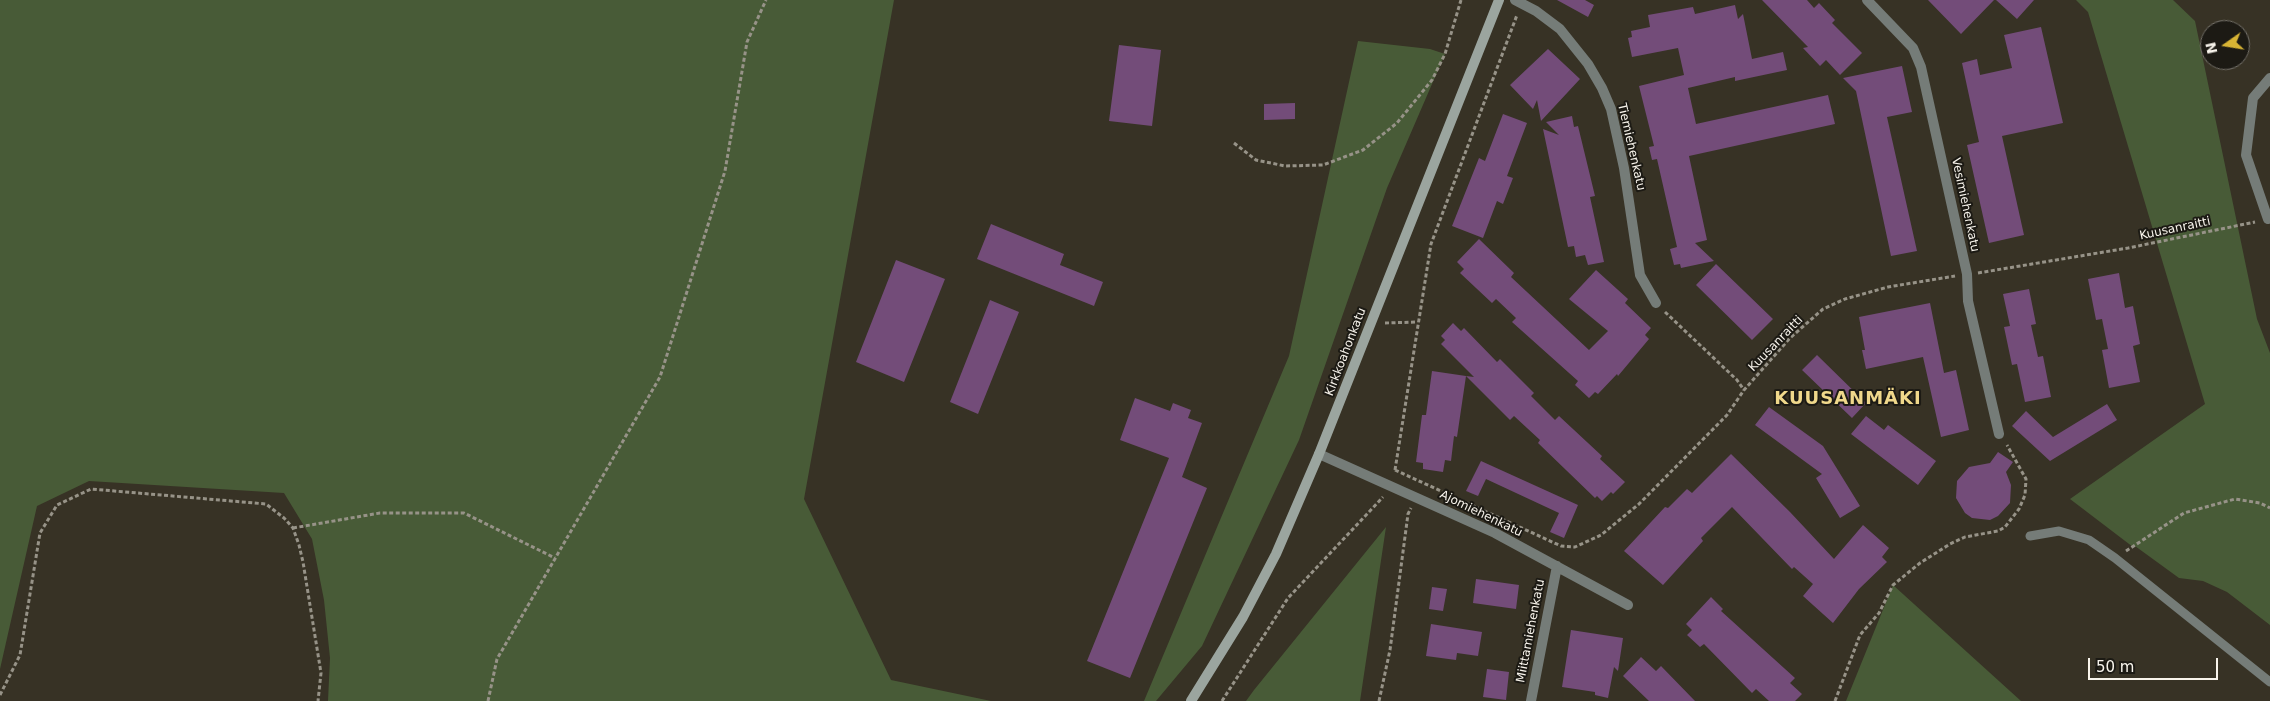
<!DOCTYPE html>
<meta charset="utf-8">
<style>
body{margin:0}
#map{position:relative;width:2270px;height:701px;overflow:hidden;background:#373225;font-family:"DejaVu Sans",sans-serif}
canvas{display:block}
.north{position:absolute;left:2200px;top:20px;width:50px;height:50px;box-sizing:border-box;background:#1c1a14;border:1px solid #74716a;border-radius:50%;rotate:257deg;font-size:14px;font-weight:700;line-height:20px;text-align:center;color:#f8f4ec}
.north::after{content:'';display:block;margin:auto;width:18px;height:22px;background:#d8b434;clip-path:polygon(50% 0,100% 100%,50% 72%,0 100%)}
.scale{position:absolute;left:2088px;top:658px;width:130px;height:22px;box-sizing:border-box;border:2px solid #f8f4ec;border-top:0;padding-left:6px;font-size:15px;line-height:18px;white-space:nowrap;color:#f8f4ec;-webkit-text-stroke:4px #1c1a14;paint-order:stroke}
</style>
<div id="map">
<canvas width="2270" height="701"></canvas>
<div class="north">N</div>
<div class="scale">50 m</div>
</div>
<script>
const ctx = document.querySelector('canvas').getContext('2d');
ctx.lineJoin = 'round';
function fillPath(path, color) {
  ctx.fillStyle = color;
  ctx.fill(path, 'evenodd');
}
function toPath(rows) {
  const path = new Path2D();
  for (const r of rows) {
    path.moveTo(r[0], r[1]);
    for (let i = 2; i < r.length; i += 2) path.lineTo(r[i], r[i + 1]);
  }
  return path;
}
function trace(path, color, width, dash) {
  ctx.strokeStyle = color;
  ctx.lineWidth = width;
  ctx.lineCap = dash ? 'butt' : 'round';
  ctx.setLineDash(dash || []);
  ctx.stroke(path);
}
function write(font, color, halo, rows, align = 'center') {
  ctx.font = font + ' "DejaVu Sans",sans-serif';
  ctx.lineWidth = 4;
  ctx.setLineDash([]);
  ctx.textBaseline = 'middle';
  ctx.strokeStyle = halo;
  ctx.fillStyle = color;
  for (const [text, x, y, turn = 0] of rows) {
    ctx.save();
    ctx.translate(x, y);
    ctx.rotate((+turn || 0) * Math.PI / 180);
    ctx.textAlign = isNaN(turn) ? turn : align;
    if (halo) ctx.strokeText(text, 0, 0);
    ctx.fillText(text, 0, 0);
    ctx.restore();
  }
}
const green = toPath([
 [0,0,894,0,804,499,891,680,991,701,328,701,330,658,324,600,312,539,284,493,89,481,37,506,0,669],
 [2076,0,2173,0,2195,21,2257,319,2270,353,2270,625,2227,592,2203,581,2179,578,2135,546,2133,547,2070,499,2205,404,2088,12],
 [1358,41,1430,49,1445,54,1387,188,1299,440,1202,646,1156,701,1144,701,1289,356],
 [1386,527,1360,701,1246,701,1254,690],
 [1893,585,2021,701,1846,701]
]);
const building = toPath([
 [1557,0,1585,0,1594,5,1588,17],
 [1762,0,1807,0,1814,8,1819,3,1835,20,1832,23,1862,53,1840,75,1826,60,1820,66,1803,48,1808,47],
 [1928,0,1994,0,1961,34],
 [1996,0,2034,0,2017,19],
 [1735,5,1738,19,1743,14,1752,59,1783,52,1787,70,1735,81,1735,77,1688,88,1696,124,1828,95,1835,124,1689,156,1707,240,1695,243,1714,261,1681,268,1680,264,1674,265,1670,249,1677,247,1657,159,1652,160,1649,147,1654,146,1639,86,1684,75,1678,48,1632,57,1628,38,1632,37,1631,31,1650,27,1648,15,1693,7,1695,14],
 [2041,27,2063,123,2002,136,2024,235,1989,243,1967,145,1979,142,1962,63,1977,59,1980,75,2012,68,2004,35],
 [1119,45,1161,50,1152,126,1109,121],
 [1548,49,1580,79,1541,121,1537,100,1533,109,1510,85],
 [1902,66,1912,112,1887,117,1917,251,1891,256,1856,91,1843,78],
 [1295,103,1295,119,1264,120,1264,104],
 [1503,114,1527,123,1507,176,1513,178,1503,204,1497,201,1483,238,1452,226,1479,158,1485,161],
 [1572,116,1574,127,1578,126,1595,196,1590,197,1604,262,1588,265,1585,255,1576,257,1574,246,1568,247,1543,129,1559,135,1546,122],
 [991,224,1064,254,1060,265,1103,282,1094,306,977,259],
 [1479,239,1514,273,1511,277,1589,350,1608,331,1569,299,1596,270,1628,299,1625,303,1651,328,1645,335,1649,339,1618,376,1617,374,1598,394,1595,392,1589,398,1575,385,1578,381,1512,322,1516,318,1496,299,1492,303,1460,273,1464,269,1457,262],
 [896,260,945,279,904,382,856,362],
 [1716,264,1773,319,1752,340,1696,285],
 [2119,273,2125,308,2133,306,2140,344,2133,346,2140,382,2109,388,2102,350,2108,349,2102,319,2096,320,2088,279],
 [2029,289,2036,324,2031,325,2038,357,2043,356,2051,397,2025,402,2017,364,2012,365,2004,327,2010,326,2003,294],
 [990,300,1019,312,978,414,950,402],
 [1930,303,1944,373,1956,370,1969,430,1941,437,1923,357,1866,369,1862,350,1865,350,1859,317],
 [1453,323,1461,331,1464,328,1497,362,1500,359,1534,393,1531,396,1555,420,1559,416,1602,456,1600,459,1625,482,1613,494,1611,492,1602,501,1597,496,1595,498,1538,443,1540,440,1514,416,1510,420,1466,376,1474,377,1441,344,1445,340,1441,336],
 [1817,355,1866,403,1852,418,1802,370],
 [1432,371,1466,376,1457,437,1454,436,1451,461,1445,460,1443,472,1423,469,1423,463,1416,462,1422,415,1426,415],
 [1135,398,1170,411,1173,403,1191,410,1188,418,1202,423,1182,477,1207,488,1130,678,1087,661,1169,458,1120,440],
 [2107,404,2117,420,2050,461,2012,426,2026,411,2053,437],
 [1769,407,1823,446,1860,506,1840,518,1816,478,1822,474,1755,425],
 [1866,416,1884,430,1888,425,1936,461,1918,485,1851,434],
 [1998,452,2013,462,2006,472,2011,485,2010,503,1998,516,1990,520,1972,518,1965,513,1956,498,1957,481,1969,467,1990,463],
 [1731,454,1790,512,1834,559,1863,525,1889,548,1882,557,1887,562,1859,589,1833,623,1803,596,1813,584,1794,567,1792,569,1732,507,1701,538,1703,541,1663,585,1624,551,1665,507,1668,508,1687,489,1692,493],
 [1481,461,1578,505,1564,538,1550,532,1559,513,1486,479,1478,496,1466,491],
 [1476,579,1519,585,1516,609,1473,603],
 [1432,587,1447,589,1443,611,1429,609],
 [1711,597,1723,609,1721,611,1795,678,1790,683,1802,694,1795,701,1769,701,1756,689,1752,693,1704,644,1700,647,1687,635,1692,630,1686,624],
 [1431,624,1482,632,1478,656,1457,653,1456,660,1426,656],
 [1571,630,1623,638,1618,671,1614,667,1608,698,1595,695,1595,692,1562,687],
 [1641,657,1656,671,1661,666,1695,701,1649,701,1623,676],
 [1487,669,1509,672,1506,700,1483,697]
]);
const path = toPath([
 [1234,143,1256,160,1285,166,1323,165,1363,150,1397,123,1432,80,1445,54,1461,0],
 [1978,273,2128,248,2255,222],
 [1665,312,1737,380,1744,390],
 [1385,323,1417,322],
 [1395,470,1561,546,1575,547,1601,535,1639,504,1727,415,1744,390,1790,338,1823,309,1845,299,1888,287,1955,276],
 [1395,470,1431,244,1517,15],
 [293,528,380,513,464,513,555,558],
 [2126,551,2184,513,2235,499,2260,503,2270,508],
 [0,695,20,655,40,533,57,505,91,489,266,504,284,518,293,528,299,545,303,562,321,673,318,701],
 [488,701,497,659,660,377,725,171,747,42,766,0],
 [1222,701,1288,598,1383,497],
 [1379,701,1390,650,1408,514,1411,508],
 [1835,701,1860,635,1879,613,1893,585,1920,563,1950,544,1965,537,1998,531,2005,527,2019,509,2025,495,2026,479,2007,445]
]);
const lane = toPath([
 [2030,536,2059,531,2089,540,2115,558,2270,682]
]);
const street = toPath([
 [1515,0,1536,11,1560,29,1588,64,1602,88,1611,109,1624,168,1640,275,1656,303],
 [1867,0,1913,48,1921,67,1967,274,1968,301,1999,434],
 [2268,219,2246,155,2253,98,2270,78],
 [1319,454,1495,533,1628,605],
 [1531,701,1557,566]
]);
const secondary = toPath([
 [1191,701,1243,617,1276,554,1319,454,1499,0]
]);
const streetNames = [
 ["Tiemiehenkatu",1631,147,77],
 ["Vesimiehenkatu",1965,205,78],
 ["Kuusanraitti",2175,229,-12],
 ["Kuusanraitti",1776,344,-46],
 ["Kirkkoahonkatu",1346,352,-69],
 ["Ajomiehenkatu",1481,514,26],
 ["Miittamiehenkatu",1531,631,-79]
];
const districtNames = [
 ["KUUSANMÄKI",1848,399]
];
fillPath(green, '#485b37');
fillPath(building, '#734c79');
trace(path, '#979388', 3, [4, 2.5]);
trace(lane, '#757c78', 9);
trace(street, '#757c78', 10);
trace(secondary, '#9ba59f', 10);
write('12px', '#f8f4ec', '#1c1a14', streetNames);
ctx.letterSpacing = '1px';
write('bold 18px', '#f0d88b', '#1c1a14', districtNames);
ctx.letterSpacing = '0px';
</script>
